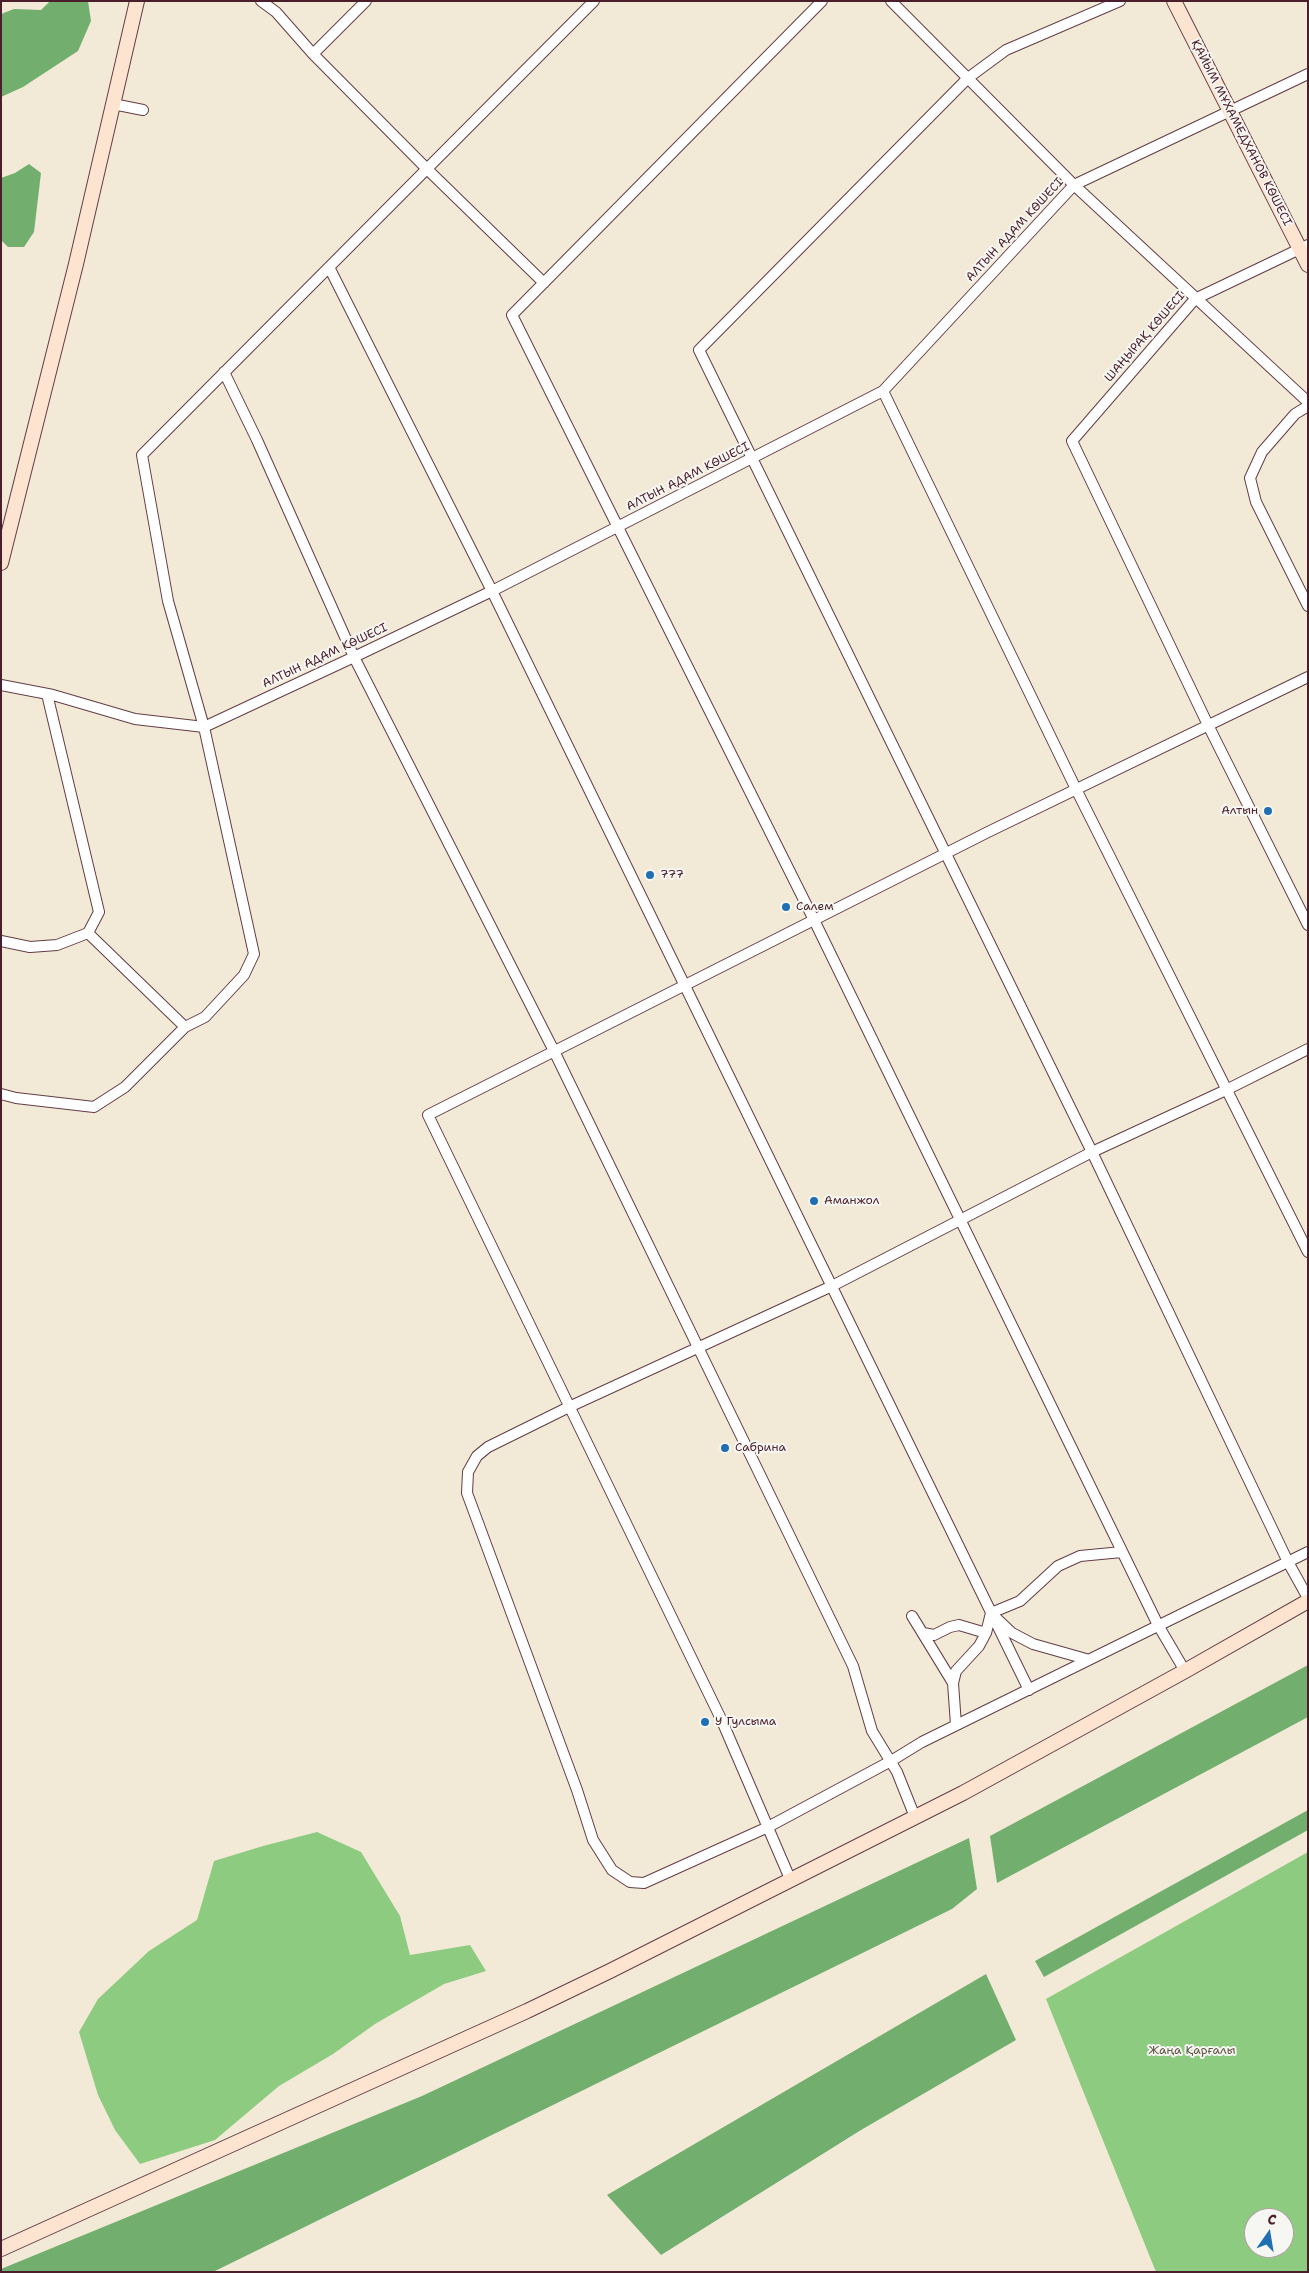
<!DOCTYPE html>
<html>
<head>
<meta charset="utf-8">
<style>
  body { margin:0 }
  #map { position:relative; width:1309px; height:2273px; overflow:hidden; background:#f2ead7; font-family:"Shantell Sans",sans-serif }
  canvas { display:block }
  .frame { position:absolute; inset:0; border:2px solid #4a1f2b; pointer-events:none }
  .north { position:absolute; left:1244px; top:2208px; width:50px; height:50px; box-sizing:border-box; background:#f6f6f2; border:1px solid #b1a0a2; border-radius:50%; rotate:13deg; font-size:14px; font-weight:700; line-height:20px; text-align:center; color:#4a1f2b }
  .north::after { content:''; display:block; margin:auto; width:18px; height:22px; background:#1f6fb2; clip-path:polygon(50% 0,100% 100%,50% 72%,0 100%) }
</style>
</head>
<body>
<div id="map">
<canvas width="1309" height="2273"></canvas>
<div class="frame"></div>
<div class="north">С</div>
</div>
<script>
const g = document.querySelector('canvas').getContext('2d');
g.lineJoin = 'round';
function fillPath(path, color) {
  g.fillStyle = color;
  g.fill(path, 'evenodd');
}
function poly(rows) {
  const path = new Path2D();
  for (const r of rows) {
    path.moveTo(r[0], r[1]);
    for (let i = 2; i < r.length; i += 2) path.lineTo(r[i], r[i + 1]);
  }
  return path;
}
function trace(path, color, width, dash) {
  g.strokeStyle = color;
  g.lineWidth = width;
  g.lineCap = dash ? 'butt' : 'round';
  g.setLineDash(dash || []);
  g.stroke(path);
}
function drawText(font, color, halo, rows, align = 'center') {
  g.font = font + ' "Shantell Sans",sans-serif';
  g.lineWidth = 4;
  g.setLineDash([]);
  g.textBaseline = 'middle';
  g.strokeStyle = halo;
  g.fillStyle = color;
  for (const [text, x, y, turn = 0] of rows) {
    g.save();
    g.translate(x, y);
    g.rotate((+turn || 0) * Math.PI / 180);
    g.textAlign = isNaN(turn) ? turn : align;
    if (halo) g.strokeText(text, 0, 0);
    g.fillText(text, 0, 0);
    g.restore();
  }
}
fillPath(poly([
  [317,1832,361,1852,400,1916,410,1955,470,1945,486,1971,444,1984,375,2024,333,2054,279,2086,215,2140,140,2164,115,2130,98,2095,79,2032,98,1999,149,1951,197,1920,214,1861,263,1846],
  [1308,1852,1308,2272,1156,2272,1046,1999],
  [1254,2218,1284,2218,1284,2248,1254,2248]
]), '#8dcb81');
fillPath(poly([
  [50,1,88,1,91,21,78,51,23,87,1,97,1,14,14,9,41,10],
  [29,164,41,173,34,232,24,247,8,247,1,240,1,178,15,173],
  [1308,1665,1308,1717,997,1883,990,1836],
  [1308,1810,1308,1830,1044,1977,1035,1961],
  [969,1838,977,1889,952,1909,213,2272,1,2272,1,2269,422,2096],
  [986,1974,1016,2040,861,2130,661,2255,607,2195]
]), '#72af6f');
const street = poly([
  [261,1,276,12,313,54,427,169,544,283],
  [822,1,512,315,814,920,1158,1625,1185,1671],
  [891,1,1074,185,1308,402],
  [1120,1,1006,50,968,78,699,350,1092,1152,1288,1562,1308,1598],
  [313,54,366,1],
  [113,104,143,110],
  [1308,245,1195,299,1072,441,1208,725,1308,925],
  [329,267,492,591,1029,1690],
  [224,372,257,440,354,657,554,1051,853,1666,872,1731,897,1772,915,1817],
  [883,391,1076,789,1308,1252],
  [1308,406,1295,414,1262,452,1250,478,1256,502,1308,606],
  [1,685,53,695,135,719,204,727,354,657,492,591,883,391,1074,185,1308,74],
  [88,933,185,1027,205,1017,244,975,254,954,204,727,168,601,142,455,594,1],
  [1,941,30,947,57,945,88,933,99,912,47,694],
  [1308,1049,1226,1090,1092,1152,832,1286,569,1407,488,1447,477,1456,468,1472,467,1493,577,1790,593,1840,612,1870,630,1882,644,1883,768,1827,891,1761,922,1742,1308,1552],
  [1,1094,16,1098,94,1107,125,1087,185,1027],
  [991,1613,1020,1601,1058,1566,1080,1556,1122,1552],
  [912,1616,953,1683],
  [923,1633,934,1635,950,1627,959,1625,986,1633],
  [956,1725,953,1683,956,1671,979,1646,986,1633,991,1613,1012,1633,1033,1644,1086,1659],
  [791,1881,722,1721,428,1115,988,832,1308,677]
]);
const secondary = poly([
  [1174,1,1308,265],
  [1,563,76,264,137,1],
  [1,2249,527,2011,610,1971,963,1793,1185,1671,1308,1601]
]);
trace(street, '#633d45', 12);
trace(secondary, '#633d45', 16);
trace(street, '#fff', 10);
trace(secondary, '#fde4d0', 14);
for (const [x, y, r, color] of [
  [1268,811,5,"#1f6fb2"],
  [650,875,5,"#1f6fb2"],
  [786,907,5,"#1f6fb2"],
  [814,1201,5,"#1f6fb2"],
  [725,1448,5,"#1f6fb2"],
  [705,1722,5,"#1f6fb2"]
]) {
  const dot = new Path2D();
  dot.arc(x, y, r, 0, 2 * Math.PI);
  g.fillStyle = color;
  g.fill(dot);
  trace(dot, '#f6f6f2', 2);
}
drawText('12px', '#4a1f2b', '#f6f6f2', [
  ["ҚАЙЫМ МҰХАМЕДХАНОВ КӨШЕСІ",1241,133,63],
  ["АЛТЫН АДАМ КӨШЕСІ",1015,230,-47],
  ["ШАҢЫРАҚ КӨШЕСІ",1145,337,-49],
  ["АЛТЫН АДАМ КӨШЕСІ",688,477,-27],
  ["АЛТЫН АДАМ КӨШЕСІ",325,656,-25]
]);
drawText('12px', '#4a1f2b', '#f6f6f2', [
  ["Алтын",1258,811,"right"],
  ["777",660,875],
  ["Салем",796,907],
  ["Аманжол",824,1201],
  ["Сабрина",735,1448],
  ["У Гулсыма",715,1722]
], 'left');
drawText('12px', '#5e5345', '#f6f6f2', [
  ["Жаңа Қарғалы",1192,2051]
]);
</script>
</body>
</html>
